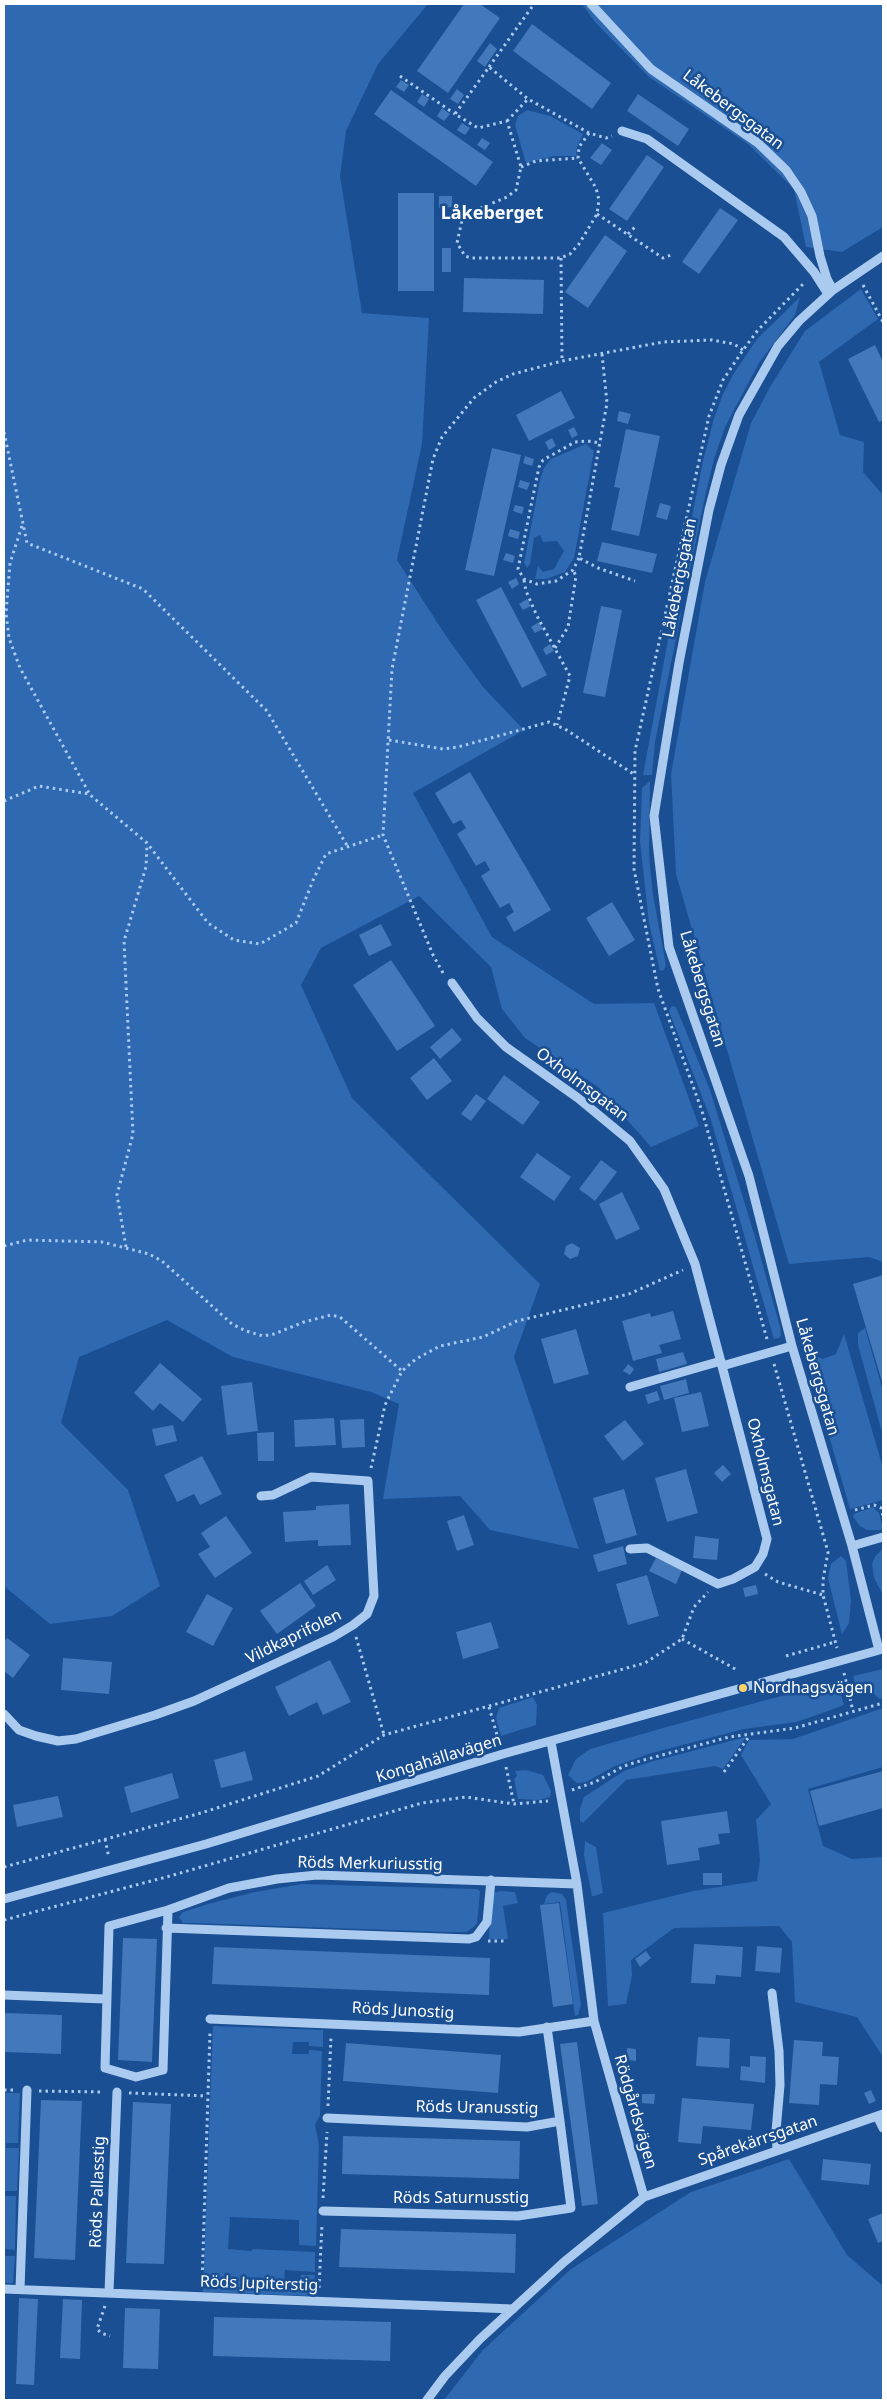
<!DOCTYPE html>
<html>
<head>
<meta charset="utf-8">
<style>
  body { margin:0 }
  #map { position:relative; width:887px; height:2404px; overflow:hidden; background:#1a4f93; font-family:"Noto Sans",sans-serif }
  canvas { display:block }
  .frame { position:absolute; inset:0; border:5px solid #fff; pointer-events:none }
</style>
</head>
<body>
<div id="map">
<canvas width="887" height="2404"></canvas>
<div class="frame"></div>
</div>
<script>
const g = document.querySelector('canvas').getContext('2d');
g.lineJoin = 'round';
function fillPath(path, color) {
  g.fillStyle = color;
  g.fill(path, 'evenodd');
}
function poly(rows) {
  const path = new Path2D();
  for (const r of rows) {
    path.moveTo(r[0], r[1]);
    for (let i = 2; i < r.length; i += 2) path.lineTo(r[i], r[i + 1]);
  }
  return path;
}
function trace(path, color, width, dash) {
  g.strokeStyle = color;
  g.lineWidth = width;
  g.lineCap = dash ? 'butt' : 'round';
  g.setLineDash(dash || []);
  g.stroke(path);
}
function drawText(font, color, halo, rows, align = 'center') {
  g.font = font + ' "Noto Sans",sans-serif';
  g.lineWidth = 5;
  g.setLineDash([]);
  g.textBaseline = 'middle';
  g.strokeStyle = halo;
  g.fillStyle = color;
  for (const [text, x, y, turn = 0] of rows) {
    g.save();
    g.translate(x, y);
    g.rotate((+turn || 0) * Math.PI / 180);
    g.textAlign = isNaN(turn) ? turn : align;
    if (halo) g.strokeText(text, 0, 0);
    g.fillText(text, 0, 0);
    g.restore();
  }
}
fillPath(poly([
  [4,4,428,4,378,64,346,131,340,176,362,313,429,318,422,444,397,560,446,636,483,687,524,730,413,793,492,937,594,1004,654,1003,699,1126,651,1147,598,1087,525,1038,502,1009,491,967,419,896,321,948,301,985,352,1098,540,1284,514,1357,579,1549,490,1530,460,1496,383,1499,399,1404,371,1392,233,1357,167,1320,79,1357,61,1423,128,1490,160,1586,112,1616,50,1624,4,1586],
  [582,4,883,4,883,227,842,252,806,247,794,189,748,144,649,77,595,22],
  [527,110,550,116,583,134,577,147,576,156,554,156,526,163,515,125,518,116],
  [861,289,878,319,819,362,840,435,864,442,863,472,883,495,883,1262,869,1257,789,1264,676,874,671,774,705,582,751,423,770,387,805,331],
  [800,297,795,315,759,363,725,427,714,459,706,492,690,570,687,575,680,577,703,461,714,418,723,394,734,373,757,339],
  [586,444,594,451,574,558,565,572,546,579,535,579,538,566,543,572,554,569,564,551,557,541,543,542,540,535,534,538,530,564,527,568,524,563,540,480,544,468,551,459],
  [674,607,680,611,681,614,655,742,652,775,643,775],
  [650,781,649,855,653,895,666,965,664,970,660,971,649,923,640,841,642,788],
  [672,1006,676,1007,710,1090,755,1237,780,1327,781,1335,779,1338,774,1339,711,1120,669,1011],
  [865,1328,883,1391,883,1436,858,1345,858,1333],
  [844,1334,883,1468,883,1500,850,1509,805,1352,823,1359,836,1354],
  [873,1507,879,1513,883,1529,880,1530,867,1530,860,1526,853,1517,854,1514],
  [883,1548,883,1595,874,1578,872,1564,875,1557],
  [841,1556,846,1561,851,1600,849,1623,842,1634,828,1578,831,1564],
  [883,1669,883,1698,880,1699,863,1686,857,1690,853,1676],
  [837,1681,844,1705,817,1715,796,1722,744,1729,648,1754,613,1767,586,1782,577,1783,568,1775,576,1759,590,1749,670,1726],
  [533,1697,537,1705,536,1725,501,1736,496,1718,499,1708],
  [883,1708,883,1767,808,1789,823,1846,852,1859,883,1857,883,2057,857,2017,795,2002,792,1942,779,1926,674,1928,631,1960,632,1975,626,2004,608,2006,603,1913,693,1891,757,1881,760,1860,756,1820,771,1804,741,1755,749,1740,793,1739],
  [746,1737,723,1769,715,1766,626,1780,583,1823,580,1821,580,1809,584,1797,624,1771,650,1762],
  [526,1770,543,1775,551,1791,550,1797,539,1800,518,1799,514,1779,517,1776,515,1771],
  [585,1841,596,1847,603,1893,594,1896,592,1896,588,1876,584,1855],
  [302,1884,477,1889,480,1891,477,1924,467,1932,447,1932,192,1923,183,1923,179,1917,183,1912,208,1904,255,1892],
  [501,1891,515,1892,518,1903,503,1906,508,1939,489,1939,490,1899,495,1892],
  [552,1892,562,1894,566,1900,581,2005,578,2015,575,2016,560,1902,544,1904,547,1895],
  [213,2026,323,2030,323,2047,309,2046,309,2042,293,2042,292,2054,309,2054,309,2050,322,2051,320,2115,315,2125,319,2144,316,2246,299,2245,299,2220,230,2217,228,2249,252,2251,252,2249,315,2252,315,2272,285,2270,284,2282,300,2284,301,2275,315,2275,313,2296,203,2292],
  [4,2093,20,2093,18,2143,6,2143,6,2148,19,2148,17,2191,4,2191,4,2196,16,2196,15,2250,4,2249],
  [789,2159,847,2255,883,2286,883,2400,444,2400,482,2351,571,2269,691,2192],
  [4,2256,15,2256,13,2283,4,2283]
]), '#2e69b1');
fillPath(poly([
  [464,4,480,4,500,18,448,93,417,71],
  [532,24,611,83,592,109,513,51],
  [490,43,497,49,485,67,477,61],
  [401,80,409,85,404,92,396,87],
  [457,89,464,95,458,104,450,99],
  [391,90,493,162,476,186,374,114],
  [422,94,429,99,424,107,417,102],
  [638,94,689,129,678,146,627,111],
  [442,108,450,114,444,121,437,116],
  [462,123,470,128,465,135,457,130],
  [482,138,490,143,485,150,477,145],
  [602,143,612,150,601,165,590,158],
  [647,155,664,167,627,221,609,209],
  [398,193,434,193,434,291,398,291],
  [439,196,452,196,452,207,439,208],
  [720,208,738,220,699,274,682,262],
  [605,235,627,251,588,308,565,292],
  [442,248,451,248,451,272,442,272],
  [464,278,544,280,543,314,463,312],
  [875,345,883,362,883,420,879,422,848,359],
  [561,391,575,418,529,441,516,415],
  [619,411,631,414,628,424,617,421],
  [574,427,578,435,572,438,568,430],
  [626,429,660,436,639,536,611,530,620,488,614,487],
  [552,438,556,446,549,450,545,442],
  [492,448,521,455,494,576,465,570],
  [525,456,534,459,532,466,523,463],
  [520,480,530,483,527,490,518,487],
  [660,503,671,506,667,520,656,517],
  [515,505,524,507,522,514,513,511],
  [510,529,520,532,518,539,508,536],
  [602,542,657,554,652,573,597,561],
  [506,553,515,556,513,563,503,560],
  [516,578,519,584,512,589,508,582],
  [501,587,547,675,522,688,476,600],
  [527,599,531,606,523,610,519,604],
  [601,606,622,610,605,697,583,693],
  [539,622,543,629,535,633,531,627],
  [550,644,554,651,546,655,543,649],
  [470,772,551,910,514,932,506,917,514,912,509,903,500,908,481,876,490,870,485,861,476,866,457,834,466,828,461,820,453,824,435,793],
  [612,902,635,940,609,956,586,918],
  [381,924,392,945,369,956,359,935],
  [391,960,435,1026,397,1051,353,985],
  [452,1028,462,1040,440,1059,430,1047],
  [434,1058,452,1081,427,1100,410,1078],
  [504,1075,540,1102,523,1125,487,1099],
  [476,1094,486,1101,471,1121,461,1114],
  [537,1153,571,1177,554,1201,520,1177],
  [601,1160,617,1172,595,1201,579,1189],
  [622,1192,640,1229,616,1240,599,1204],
  [572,1243,580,1248,578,1256,570,1259,564,1254,566,1246],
  [883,1275,883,1385,853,1284],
  [673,1311,681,1339,659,1345,662,1353,633,1361,622,1321,650,1313,651,1317],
  [576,1329,589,1374,554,1384,541,1339],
  [683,1352,687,1364,659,1372,656,1359],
  [160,1363,202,1399,183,1422,160,1403,153,1411,134,1393],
  [628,1364,634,1369,630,1375,623,1371],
  [686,1379,689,1393,664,1400,660,1386],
  [252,1382,258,1431,227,1435,221,1386],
  [657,1391,660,1400,648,1404,645,1395],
  [701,1392,709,1426,682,1432,674,1398],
  [334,1418,336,1445,295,1447,294,1420],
  [364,1419,365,1447,342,1448,340,1420],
  [625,1420,644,1444,623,1461,604,1436],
  [173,1425,177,1441,156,1446,152,1429],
  [274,1432,274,1461,258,1461,257,1433],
  [202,1456,222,1494,200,1505,194,1494,177,1502,164,1475],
  [723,1465,731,1474,722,1482,714,1473],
  [686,1469,698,1513,667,1522,655,1478],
  [624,1489,637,1535,606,1544,593,1498],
  [349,1504,351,1545,318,1546,318,1540,285,1542,283,1512,316,1510,316,1506],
  [464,1515,474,1545,457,1551,447,1521],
  [226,1516,252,1553,215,1578,198,1554,210,1547,201,1533],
  [695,1536,719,1539,717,1560,693,1558],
  [623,1546,627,1564,598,1572,593,1555],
  [656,1558,682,1570,676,1584,649,1571],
  [327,1565,336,1580,313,1595,304,1581],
  [647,1575,659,1616,628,1625,616,1584],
  [300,1583,316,1606,277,1634,260,1611],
  [756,1585,758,1594,745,1597,743,1588],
  [207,1594,233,1608,213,1646,186,1632],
  [491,1622,499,1648,463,1659,456,1632],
  [7,1638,30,1655,13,1678,4,1671,4,1642],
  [63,1658,112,1662,109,1694,61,1690],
  [330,1660,351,1702,323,1715,317,1702,289,1716,275,1687],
  [245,1751,253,1780,221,1788,214,1760],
  [883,1771,883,1808,819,1826,810,1791],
  [172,1773,179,1798,131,1813,124,1787],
  [58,1796,63,1817,17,1827,13,1805],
  [727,1811,730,1833,718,1834,720,1844,698,1848,700,1860,667,1865,661,1821],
  [703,1873,722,1873,722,1885,703,1885],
  [559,1903,573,2004,553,2007,540,1905],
  [123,1938,157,1939,152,2062,118,2060],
  [694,1944,743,1947,741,1977,716,1975,715,1984,691,1983],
  [757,1946,782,1948,780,1973,755,1971],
  [214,1947,490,1958,489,1995,212,1984],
  [646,1951,651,1958,640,1967,635,1959],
  [4,2013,62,2015,61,2054,4,2052],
  [698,2037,730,2039,729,2068,696,2066],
  [794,2040,823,2042,822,2056,839,2057,837,2085,820,2084,819,2105,789,2103],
  [577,2042,598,2204,582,2206,560,2044],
  [346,2043,501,2055,498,2093,343,2081],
  [627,2048,636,2049,636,2061,627,2060],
  [750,2056,766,2057,765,2083,740,2080,741,2066,750,2067],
  [871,2090,876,2101,869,2104,864,2093],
  [642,2094,655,2094,654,2104,642,2103],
  [682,2098,754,2104,751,2130,703,2126,701,2144,678,2142],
  [41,2100,82,2101,75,2260,34,2258],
  [133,2102,171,2104,164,2264,126,2263],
  [343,2136,520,2141,519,2179,342,2174],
  [823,2159,871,2164,869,2185,821,2180],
  [883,2213,883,2241,878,2243,868,2219],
  [341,2229,516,2234,515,2273,339,2267],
  [19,2298,38,2299,34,2385,16,2384],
  [63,2299,82,2300,80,2359,60,2358],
  [125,2308,160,2309,158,2369,123,2368],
  [214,2317,391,2322,390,2361,213,2356]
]), '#4378ba');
trace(poly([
  [489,67,534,4],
  [400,76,455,114],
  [507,121,528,99],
  [589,133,579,147,578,158,596,188,599,200,597,214,579,244,570,254,561,258,471,258,465,256,457,243,462,220,469,213,507,197,516,190,521,167,507,121,478,128,455,114,489,67,528,99,589,133,606,138,612,136],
  [521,167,536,161,578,158],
  [597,214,663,258,671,255],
  [628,234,635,227],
  [561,258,562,361],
  [863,285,883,322],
  [602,354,607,403,579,558,598,568,635,581],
  [4,432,27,543,143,589,267,711,348,847],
  [22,526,10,563,6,613,9,638,20,668,89,793],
  [579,558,573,570,556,581,537,584,524,579,518,569,539,467,543,460,575,442,588,441,600,443],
  [524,580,526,591,537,616,570,676,557,725],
  [555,648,568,627,576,576,573,570],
  [389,740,443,749,458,747,549,722,565,729,635,775],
  [4,801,39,786,89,794,147,843,208,923,234,940,260,944,296,923,314,878,326,854,383,835],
  [443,973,433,955,383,835,392,669,433,459,442,437,474,398,496,382,513,374,562,361,663,342,712,340,734,344,743,350],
  [4,1246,27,1240,102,1242,149,1254,162,1261,232,1324,246,1331,263,1336,274,1334,304,1322,331,1315,340,1317,402,1371],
  [126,1247,117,1195,133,1134,124,941,146,867,147,844],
  [767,1339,702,1111,658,989,634,869,635,751,709,416,723,380,743,350,758,330,805,282],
  [774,1364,828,1552,823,1580,823,1595,837,1648],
  [371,1468,385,1405,402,1371,416,1359,440,1346,483,1337,517,1321,629,1294,683,1270],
  [855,1510,874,1505,881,1508,883,1516],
  [765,1574,778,1582,823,1595],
  [356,1637,384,1735],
  [682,1639,737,1670],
  [786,1656,835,1642],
  [844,1673,853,1711],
  [489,1707,499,1742],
  [506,1767,514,1804],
  [724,1772,750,1735],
  [572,1790,595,1782,624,1766,640,1761,729,1737,795,1728,883,1703],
  [105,1839,109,1858],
  [4,1867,201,1813,318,1776,384,1735,645,1663,682,1639,694,1607,708,1592],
  [4,1920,170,1876,422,1803,466,1797,514,1804,548,1801],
  [488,1941,506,1941],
  [4,2090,13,2090],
  [39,2091,103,2092],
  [129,2093,207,2096],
  [328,2106,331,2037],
  [323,2198,327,2132],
  [202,2283,210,2032],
  [319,2288,322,2224],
  [105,2306,97,2329,101,2333,110,2336]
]), '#abcaef', 3, [2.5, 4]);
trace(poly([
  [591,4,651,69,758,143,786,170,801,192,812,216,820,256,827,279,833,290],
  [622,131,647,139,784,237,814,272,828,294],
  [452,983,477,1018,506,1047,578,1098,630,1141,664,1189,695,1264,722,1366,792,1346],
  [630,1387,721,1361],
  [852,1546,883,1537],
  [630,1549,647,1548,718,1584,733,1579,755,1567,763,1554,767,1539,722,1366],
  [879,1650,852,1546,792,1346,749,1176,669,947,654,816,679,663,709,510,721,465,739,415,778,346,799,321,833,290,883,256],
  [4,1714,19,1730,36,1736,58,1741,76,1739,155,1715,194,1701,333,1637,353,1625,367,1614,374,1596,368,1481,311,1477,273,1495,261,1496],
  [4,1899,206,1844,503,1754,883,1649],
  [168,1910,163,2070,136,2077,105,2068,109,1926,168,1910,229,1888,277,1879,317,1875,577,1884],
  [166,1928,469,1939,476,1937,487,1922,491,1880],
  [772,1993,779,2051,780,2085,776,2131,777,2150],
  [4,1995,105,1999],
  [210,2019,519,2032,594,2021],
  [877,2116,883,2128],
  [327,2118,527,2127,560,2121,547,2027],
  [644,2197,883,2114],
  [323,2211,518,2216,571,2208,560,2121],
  [4,2289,513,2309],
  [20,2289,27,2090],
  [109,2292,117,2092],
  [427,2400,445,2376,480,2339,564,2262,644,2197,594,2021,577,1884,551,1742]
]), '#abcaef', 9);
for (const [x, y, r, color] of [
  [743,1688,5,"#ffd369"]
]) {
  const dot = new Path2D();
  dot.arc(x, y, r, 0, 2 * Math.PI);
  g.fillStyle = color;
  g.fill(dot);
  trace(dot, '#1a4f93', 2);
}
drawText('16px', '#fff', '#1a4f93', [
  ["Låkebergsgatan",733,110,37],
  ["Låkebergsgatan",680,578,-79],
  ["Låkebergsgatan",702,989,73],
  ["Oxholmsgatan",582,1085,37],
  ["Låkebergsgatan",817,1377,74],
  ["Oxholmsgatan",765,1472,76],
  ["Vildkaprifolen",294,1637,-26],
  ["Kongahällavägen",439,1759,-17],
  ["Röds Merkuriusstig",370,1864,1],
  ["Röds Junostig",403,2011,3],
  ["Röds Uranusstig",477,2108,1],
  ["Rödgårdsvägen",635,2112,74],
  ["Spårekärrsgatan",758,2141,-19],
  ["Röds Pallasstig",98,2192,-88],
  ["Röds Saturnusstig",461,2198],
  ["Röds Jupiterstig",259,2284,2]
]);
drawText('16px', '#fff', '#1a4f93', [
  ["Nordhagsvägen",753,1688]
], 'left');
drawText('bold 18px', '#fff', '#1a4f93', [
  ["Låkeberget",492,214]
]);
</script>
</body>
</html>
